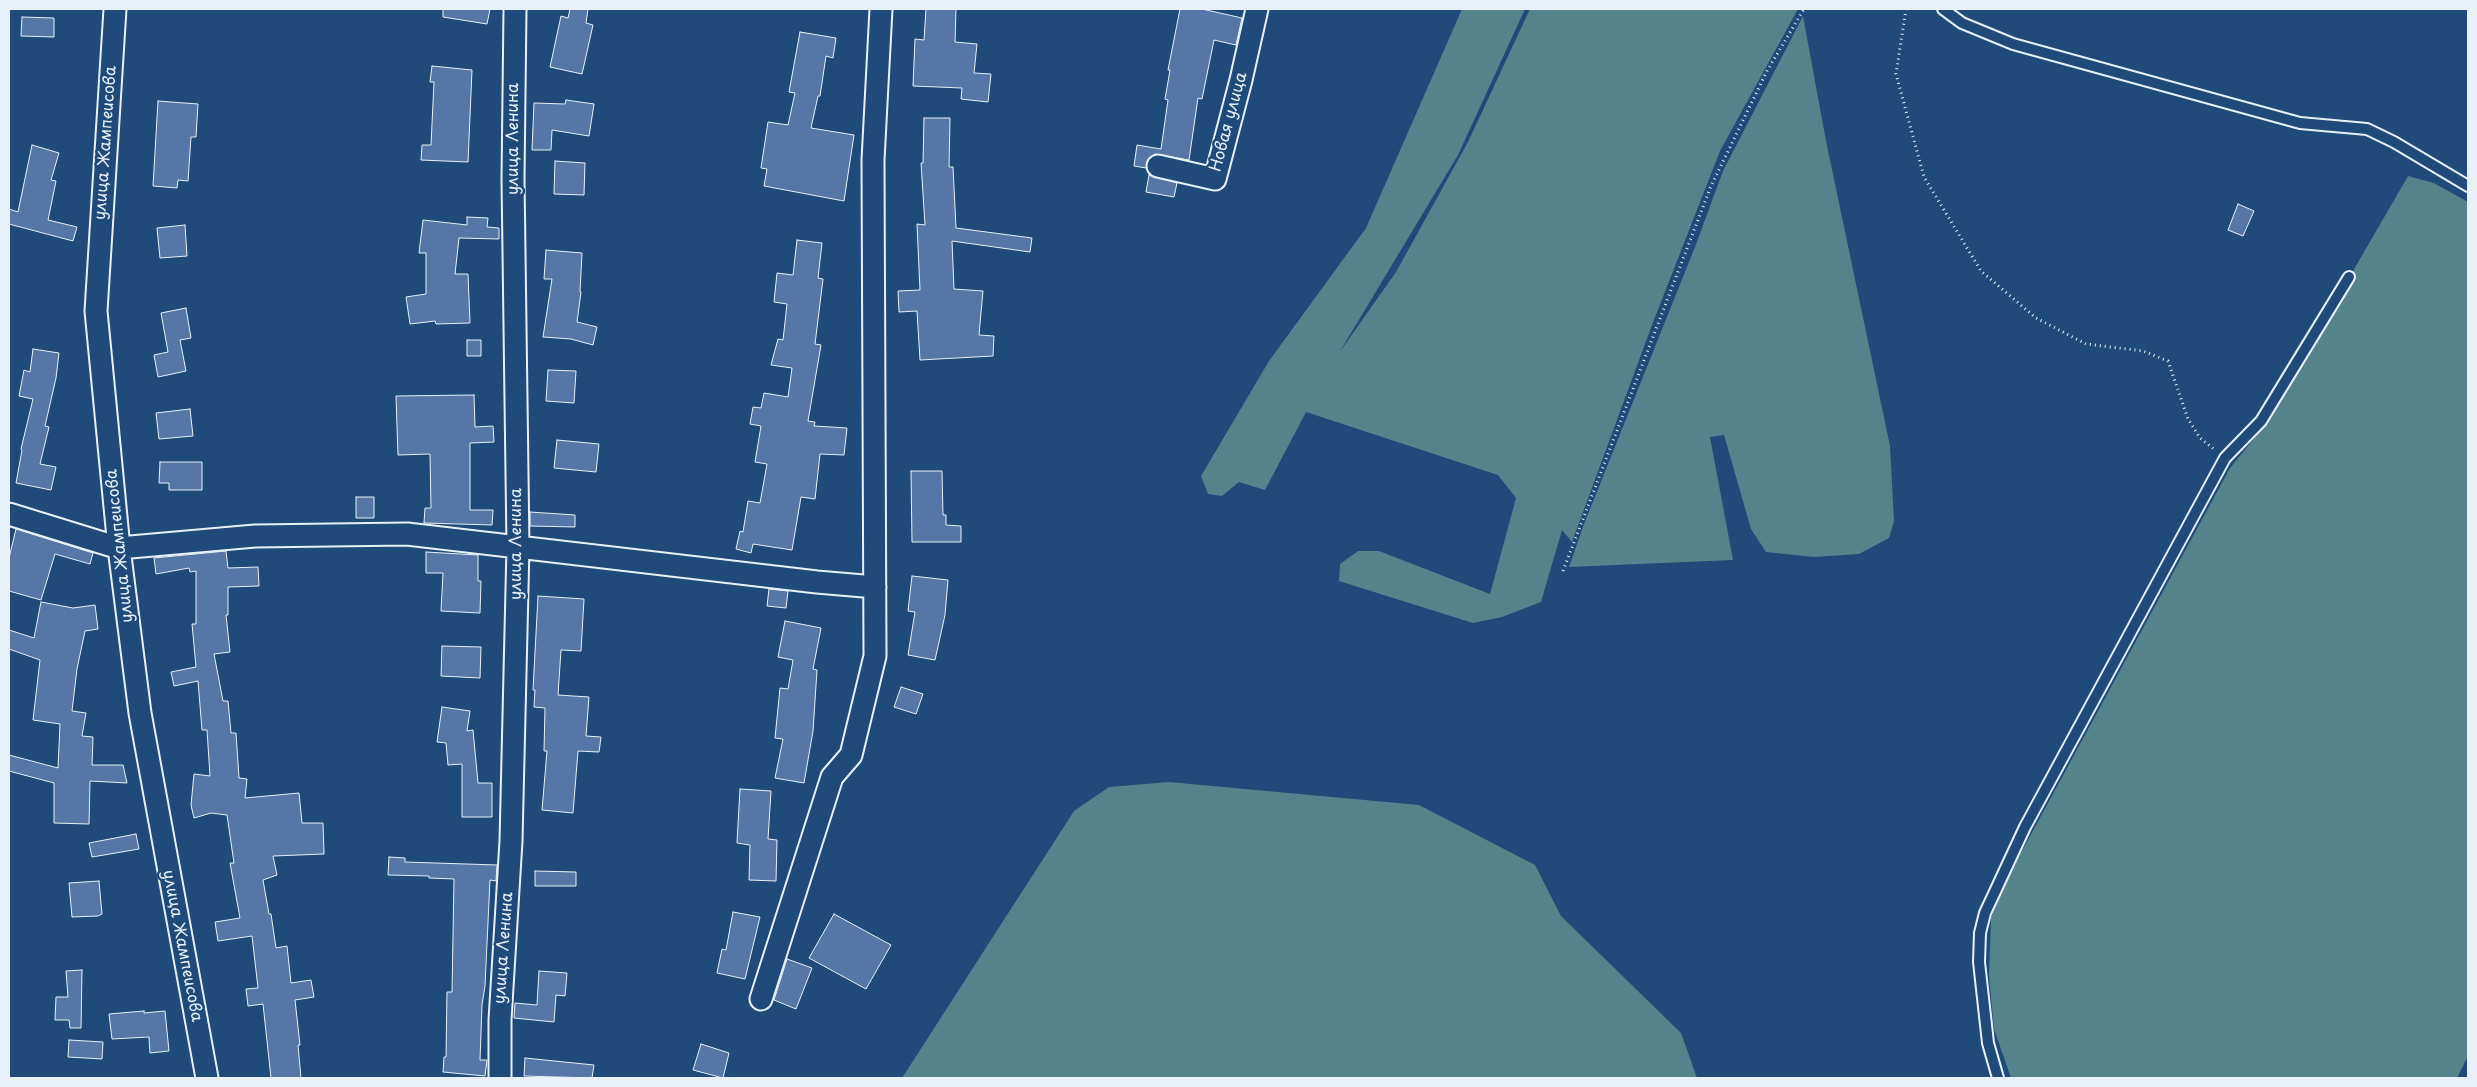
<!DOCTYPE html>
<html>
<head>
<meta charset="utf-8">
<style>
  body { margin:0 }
  #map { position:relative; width:2477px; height:1087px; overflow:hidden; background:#1f4a7a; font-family:"Playpen Sans",sans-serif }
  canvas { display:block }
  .frame { position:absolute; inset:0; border:10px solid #e8f1f8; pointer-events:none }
</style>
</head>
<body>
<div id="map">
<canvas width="2477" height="1087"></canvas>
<div class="frame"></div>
</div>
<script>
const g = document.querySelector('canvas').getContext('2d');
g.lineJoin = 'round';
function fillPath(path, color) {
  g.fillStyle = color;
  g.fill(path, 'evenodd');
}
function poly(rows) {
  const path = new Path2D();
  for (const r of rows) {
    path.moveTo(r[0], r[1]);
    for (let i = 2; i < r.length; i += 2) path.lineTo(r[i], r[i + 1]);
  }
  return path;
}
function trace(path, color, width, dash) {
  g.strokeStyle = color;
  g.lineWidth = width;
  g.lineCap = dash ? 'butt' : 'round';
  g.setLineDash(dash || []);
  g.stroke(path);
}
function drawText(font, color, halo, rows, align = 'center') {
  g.font = font + ' "Playpen Sans",sans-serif';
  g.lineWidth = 5;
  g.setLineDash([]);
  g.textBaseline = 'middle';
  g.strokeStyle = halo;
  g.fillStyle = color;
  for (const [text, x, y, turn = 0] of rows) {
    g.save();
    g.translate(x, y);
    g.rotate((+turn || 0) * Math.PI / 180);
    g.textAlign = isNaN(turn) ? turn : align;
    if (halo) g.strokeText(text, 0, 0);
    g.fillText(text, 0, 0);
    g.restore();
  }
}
fillPath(poly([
  [1462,9,1525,9,1458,155,1339,353,1396,272,1468,142,1530,9,1798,9,1720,151,1652,325,1572,542,1562,530,1541,602,1502,617,1473,623,1339,581,1340,564,1358,551,1379,551,1490,594,1516,498,1498,475,1306,412,1265,490,1239,482,1222,496,1208,494,1201,476,1269,361,1366,228],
  [1803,16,1826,141,1890,446,1894,521,1889,538,1859,554,1814,557,1766,552,1751,529,1724,435,1710,437,1733,560,1569,567,1584,524,1695,247,1723,171],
  [2408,176,2434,183,2468,202,2468,1056,2457,1078,2011,1078,1994,1029,1989,976,1991,918,2004,884,2230,468,2261,430],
  [1169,782,1419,805,1535,865,1561,916,1681,1033,1697,1078,902,1078,1074,811,1109,787]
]), '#54838c');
const building = poly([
  [443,9,490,9,487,24,443,17,443,9],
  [570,9,588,9,586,23,593,25,582,74,550,67,561,16,568,18,570,9],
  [926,9,956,9,955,42,977,44,974,73,991,74,988,102,961,99,962,88,913,86,915,39,924,40,926,9],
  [1180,9,1202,9,1242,18,1236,45,1214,40,1202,99,1198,98,1189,160,1155,154,1149,158,1146,168,1134,166,1137,145,1161,149,1168,100,1165,99,1170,70,1168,70,1180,9],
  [22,17,54,18,54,37,21,36,22,17],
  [800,32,836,38,833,58,826,56,820,96,818,96,811,128,854,135,844,201,764,186,767,169,761,168,768,122,788,125,795,93,789,92,800,32],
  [432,66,472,70,468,162,421,160,422,145,431,145,434,82,430,82,432,66],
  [566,100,594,104,589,136,552,130,551,150,532,150,534,103,565,104,566,100],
  [158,101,198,104,196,137,191,137,188,181,178,180,177,188,153,186,158,101],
  [924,118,950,118,949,167,953,167,956,228,1032,238,1030,252,952,241,954,289,983,291,979,335,994,336,993,356,920,360,917,311,899,312,898,291,920,290,917,224,925,225,921,163,923,163,924,118],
  [32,145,59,153,51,180,56,181,48,220,77,227,73,241,9,224,9,209,18,212,32,145],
  [555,161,585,163,584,195,554,194,555,161],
  [1149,175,1177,183,1174,197,1146,192,1149,175],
  [2238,204,2254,211,2243,236,2228,230,2238,204],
  [467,217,488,218,487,227,499,228,499,239,459,238,455,274,468,274,470,323,436,324,435,321,410,324,406,297,426,294,426,253,419,253,423,220,467,225,467,217],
  [185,225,187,256,160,258,157,228,185,225],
  [797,240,822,243,818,278,823,279,815,344,821,345,808,421,815,422,814,426,847,428,844,455,820,454,815,499,801,497,792,550,753,544,751,553,736,549,740,531,743,532,748,501,760,503,767,464,755,462,761,426,750,424,753,407,761,408,764,393,788,397,792,368,771,365,778,339,783,340,787,304,774,302,777,273,793,275,797,240],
  [546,250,582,253,580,292,581,292,577,322,597,327,593,345,571,339,543,337,552,279,544,279,546,250],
  [186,308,191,338,180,340,186,371,158,377,154,355,168,352,161,313,186,308],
  [467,340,481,340,481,356,467,356,467,340],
  [33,349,59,353,56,378,45,426,49,427,40,464,56,467,51,490,16,483,22,450,21,449,33,399,19,396,24,370,30,372,33,349],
  [548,370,576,371,574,403,546,401,548,370],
  [474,395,475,427,493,426,494,442,470,443,470,510,493,510,492,525,424,523,425,508,431,508,430,454,398,455,396,396,474,395],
  [190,409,193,436,159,439,156,413,190,409],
  [557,440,599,444,596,472,554,468,557,440],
  [160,462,202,462,202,490,169,490,169,483,159,483,160,462],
  [911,471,942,471,943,515,946,515,946,525,961,526,961,542,912,542,911,471],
  [356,497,374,497,374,518,356,518,356,497],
  [530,512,575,515,575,527,530,526,530,512],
  [16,529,93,553,90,564,55,554,41,600,9,591,9,558,16,529],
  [226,551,228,568,258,567,259,586,228,587,228,615,226,615,230,652,214,654,223,701,228,701,231,733,236,733,239,778,247,779,245,798,299,793,302,823,323,823,324,854,273,856,277,875,263,880,269,914,271,914,276,948,287,946,291,983,311,980,314,997,295,1000,300,1045,298,1045,301,1078,271,1078,263,1004,248,1006,246,989,258,988,252,936,218,941,215,922,240,918,230,863,234,863,227,815,211,813,194,818,191,805,194,774,210,776,207,730,202,730,198,681,174,686,171,672,196,667,192,624,196,624,196,571,190,572,189,568,156,574,154,558,226,551],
  [426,552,478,555,478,581,481,581,480,613,441,611,443,573,426,573,426,552],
  [912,576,948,580,945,615,935,660,908,655,915,612,908,611,912,576],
  [769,589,788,591,786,608,767,606,769,589],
  [538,596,584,599,581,651,561,650,558,695,589,697,586,736,601,737,599,752,578,751,573,813,542,810,547,751,544,751,545,708,534,707,535,690,533,690,538,596],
  [41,602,73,608,95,605,98,629,85,631,77,669,72,711,86,713,82,736,93,737,92,765,123,765,127,783,90,781,89,824,54,823,54,783,9,771,9,755,58,768,60,724,33,720,40,660,9,649,9,630,34,638,41,602],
  [785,621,821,628,813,669,817,670,813,731,804,783,775,778,783,739,775,738,780,688,788,689,793,660,778,657,785,621],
  [442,646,481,647,480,678,441,676,442,646],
  [901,687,923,694,916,714,894,707,901,687],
  [442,707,470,711,467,731,473,730,478,783,492,783,492,817,462,817,462,764,448,765,446,743,437,742,442,707],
  [740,789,771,791,768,839,777,840,776,881,749,880,750,845,737,843,740,789],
  [136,834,139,849,92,857,89,843,136,834],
  [389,857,405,858,405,862,497,865,496,881,490,880,485,986,482,1005,480,1060,487,1060,485,1076,443,1072,444,1057,446,1057,447,992,452,992,454,879,429,878,429,876,388,875,389,857],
  [535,871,576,872,576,886,535,886,535,871],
  [99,881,102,914,98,916,72,917,69,883,99,881],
  [733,912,760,917,745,979,717,973,722,949,726,950,733,912],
  [834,914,891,945,866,989,809,958,834,914],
  [787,959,812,968,796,1009,774,1000,787,959],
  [82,970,81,1028,70,1028,69,1020,55,1020,56,997,68,997,66,971,82,970],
  [539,971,567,973,565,996,556,995,554,1022,514,1018,515,1003,537,1005,539,971],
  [144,1011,144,1013,165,1011,169,1051,150,1053,149,1037,112,1039,109,1014,144,1011],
  [69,1040,103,1042,102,1059,68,1057,69,1040],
  [701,1044,729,1053,723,1078,693,1070,701,1044],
  [525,1058,594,1065,592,1078,524,1076,525,1058]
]);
fillPath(building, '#5576a6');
trace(building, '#e8f1f8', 1);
const lane = poly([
  [1943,9,1962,23,2013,44,2300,123,2367,129,2394,142,2468,186],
  [1998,1078,1988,1043,1979,962,1980,933,1985,913,2025,827,2225,458,2261,421,2349,277]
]);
const street = poly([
  [115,9,96,311,119,548,140,713,207,1078],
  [1158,166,1215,179,1241,80,1257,9],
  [9,514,119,548,255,536,407,534,817,582,875,587],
  [761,999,832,777,851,755,875,656,873,160,881,9],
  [500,1078,500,1020,511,841,518,547,513,179,515,9]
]);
trace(lane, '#e8f1f8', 14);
trace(street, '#e8f1f8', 25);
trace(poly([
  [1906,9,1896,74,1924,177,1981,271,2036,318,2086,344,2143,351,2168,361,2188,419,2200,438,2215,450],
  [1563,571,1711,186,1767,71,1804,9]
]), '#e8f1f8', 3, [1, 4]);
trace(lane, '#1f4a7a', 10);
trace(street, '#1f4a7a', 21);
drawText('16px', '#e8f1f8', '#1f4a7a', [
  ["Новая улица",1229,122,-75],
  ["улица Ленина",514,139,-90],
  ["улица Жампеисова",106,143,-86],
  ["улица Ленина",517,544,-90],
  ["улица Жампеисова",120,546,-96],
  ["улица Жампеисова",182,946,79],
  ["улица Ленина",504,948,-86]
]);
</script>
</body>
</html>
